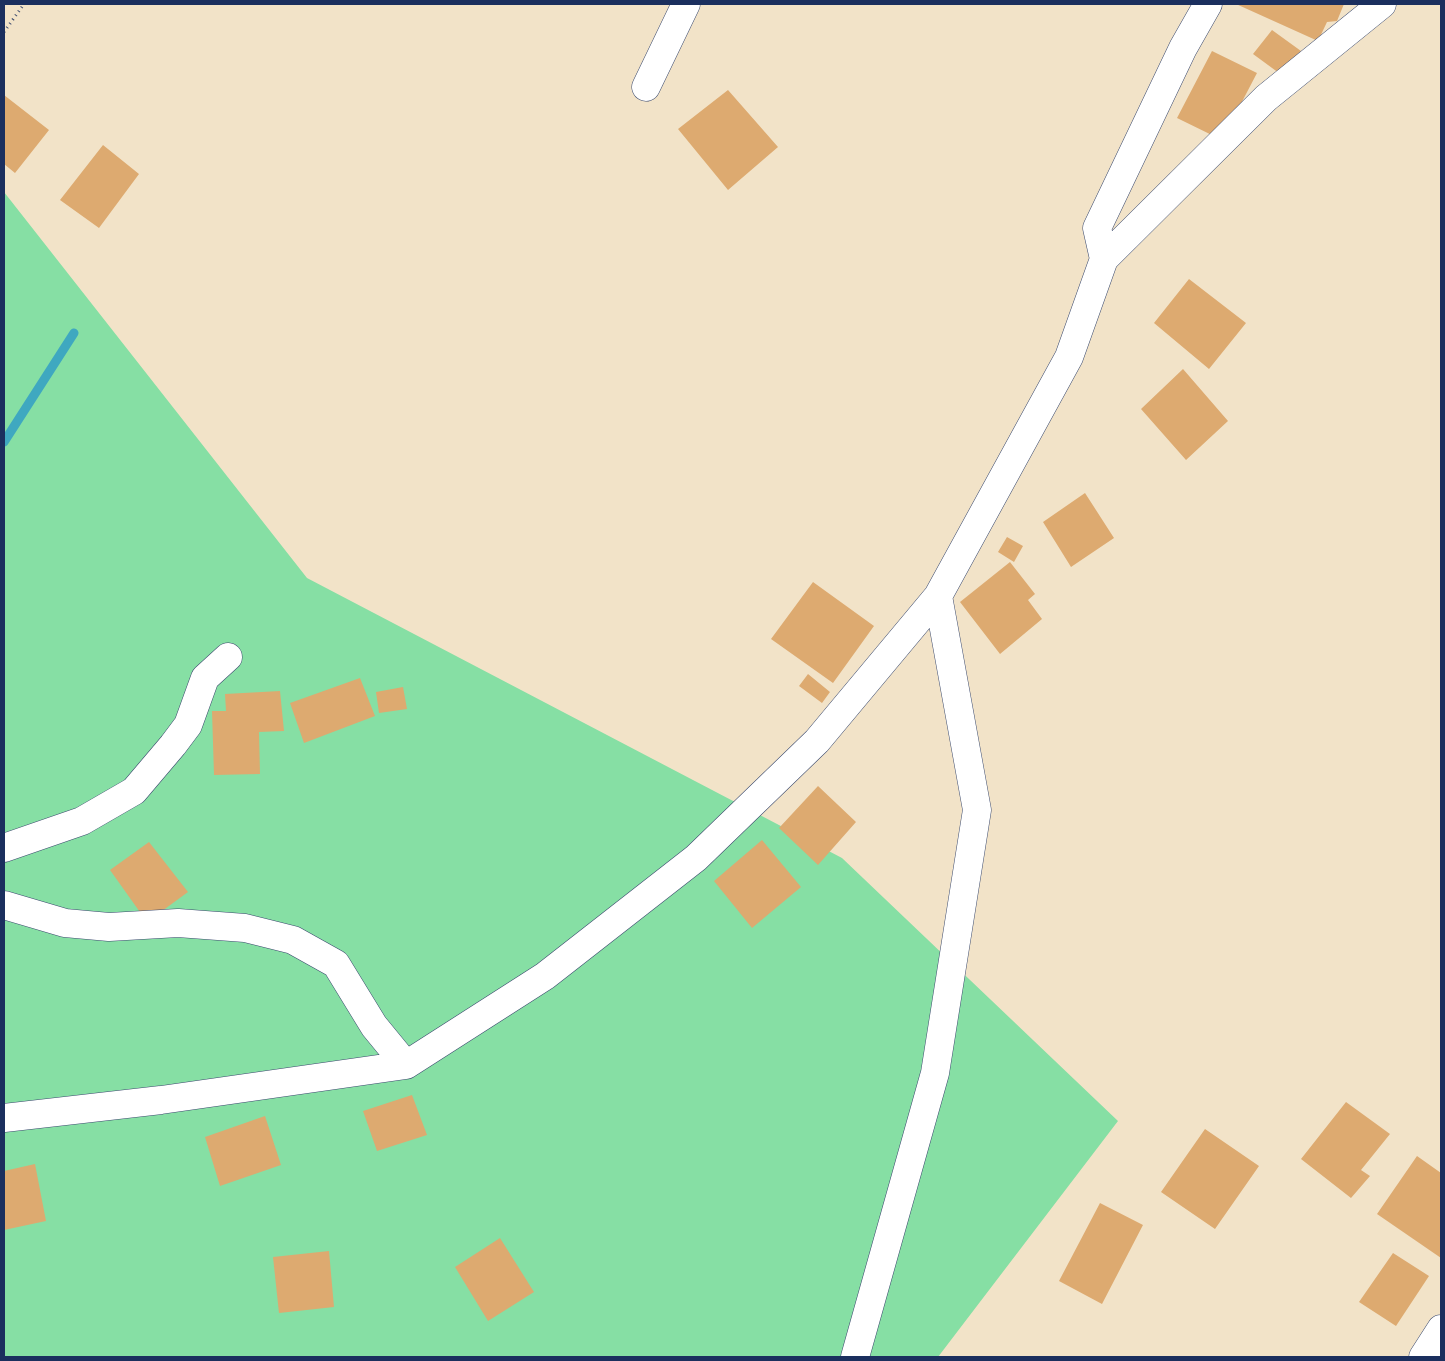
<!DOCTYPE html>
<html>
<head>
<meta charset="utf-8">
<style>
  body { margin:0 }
  #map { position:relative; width:1445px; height:1361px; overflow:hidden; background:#f2e3c8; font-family:"Comic Neue",sans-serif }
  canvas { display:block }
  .frame { position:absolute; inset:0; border:5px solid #1b2f5e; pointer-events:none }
</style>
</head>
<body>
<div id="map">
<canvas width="1445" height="1361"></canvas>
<div class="frame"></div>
</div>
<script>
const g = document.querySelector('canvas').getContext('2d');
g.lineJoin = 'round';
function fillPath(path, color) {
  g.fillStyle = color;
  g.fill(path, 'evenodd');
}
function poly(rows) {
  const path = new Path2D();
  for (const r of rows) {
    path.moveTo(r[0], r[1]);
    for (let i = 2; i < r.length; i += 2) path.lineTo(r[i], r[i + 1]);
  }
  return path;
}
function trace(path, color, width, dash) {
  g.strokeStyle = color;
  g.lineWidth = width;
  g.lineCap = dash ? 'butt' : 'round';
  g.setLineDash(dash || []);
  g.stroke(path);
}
fillPath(poly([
  [4,192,307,578,842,858,1118,1121,938,1357,4,1357]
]), '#86dfa4');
trace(poly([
  [4,442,74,333]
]), '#3fa8c0', 9);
fillPath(poly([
  [1236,4,1344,4,1337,21,1327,22,1318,41],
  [1272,30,1301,51,1283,76,1253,54],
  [1212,51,1257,73,1222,140,1177,118],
  [728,90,778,147,728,190,678,129],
  [4,95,49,130,15,173,4,164],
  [103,145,139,174,99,228,60,200],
  [1189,279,1246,323,1209,369,1154,323],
  [1183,369,1228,421,1186,460,1141,409],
  [1085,493,1114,538,1071,567,1043,522],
  [1007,537,1023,546,1014,562,998,552],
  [1010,562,1035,594,1028,600,1042,619,1000,654,960,602],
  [813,582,874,626,833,683,771,639],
  [808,674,830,692,822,703,799,686],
  [360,678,375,716,304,743,290,703],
  [403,687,407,709,379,713,376,692],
  [280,691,284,731,259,732,260,774,214,775,212,711,226,711,225,694],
  [818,786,856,822,818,865,779,828],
  [762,840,801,887,752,928,714,881],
  [149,842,188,892,147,922,110,870],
  [412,1095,427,1135,377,1151,363,1111],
  [1346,1102,1390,1134,1361,1170,1370,1176,1351,1198,1301,1159],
  [265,1116,281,1165,220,1186,205,1137],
  [1205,1129,1259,1166,1215,1229,1161,1192],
  [1417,1156,1441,1173,1441,1258,1377,1214],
  [35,1164,46,1221,4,1230,4,1171],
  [1100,1203,1143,1225,1102,1304,1059,1281],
  [500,1238,534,1292,488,1321,455,1267],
  [329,1251,334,1307,279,1313,273,1257],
  [1393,1253,1429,1276,1396,1326,1359,1302]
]), '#ddaa70');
const minor = poly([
  [646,87,686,4],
  [1104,259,1266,98,1382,4],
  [4,848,82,821,134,791,173,745,188,725,205,678,228,657],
  [4,905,65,923,109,927,178,923,245,928,293,940,336,964,374,1026,406,1065],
  [4,1118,161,1100,406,1065,545,976,696,858,817,741,938,596],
  [855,1357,935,1073,977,810,938,596,1069,357,1104,259,1097,228,1183,48,1208,4],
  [1423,1357,1441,1329]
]);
trace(minor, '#3b4a6e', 29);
trace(poly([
  [4,32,24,4]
]), '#3b4a6e', 3, [1, 4]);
trace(minor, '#fff', 28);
</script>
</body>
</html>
